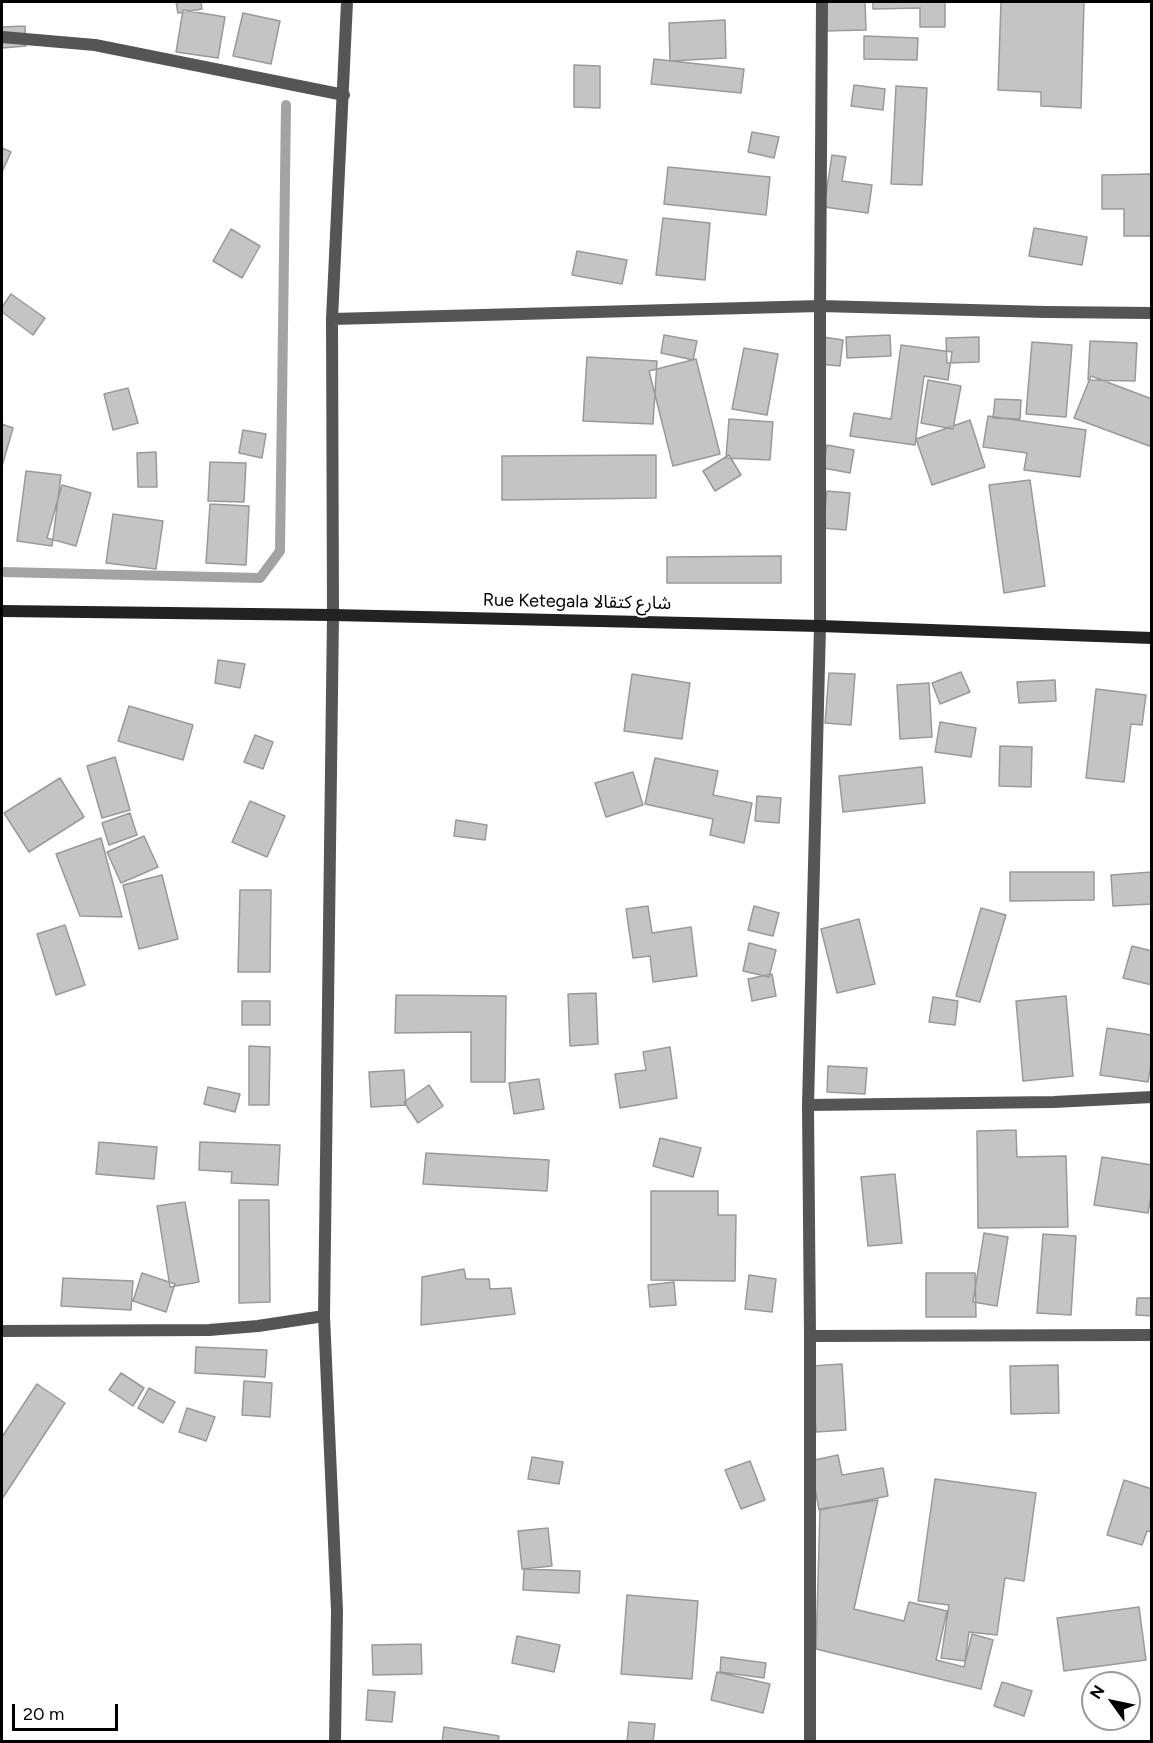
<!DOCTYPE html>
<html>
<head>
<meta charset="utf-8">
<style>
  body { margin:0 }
  #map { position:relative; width:1153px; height:1743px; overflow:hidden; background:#fff; font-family:Figtree,sans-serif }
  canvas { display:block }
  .frame { position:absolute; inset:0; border:3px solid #000; pointer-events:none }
  .north { position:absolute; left:1081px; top:1671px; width:60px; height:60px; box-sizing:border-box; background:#fff; border:2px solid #999; border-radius:50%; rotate:303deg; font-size:16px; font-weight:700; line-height:24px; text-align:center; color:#000 }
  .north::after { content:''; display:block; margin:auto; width:21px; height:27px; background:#000; clip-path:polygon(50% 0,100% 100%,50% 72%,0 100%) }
  .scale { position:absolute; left:12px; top:1704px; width:106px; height:27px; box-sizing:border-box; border:3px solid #000; border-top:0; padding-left:8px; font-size:18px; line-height:21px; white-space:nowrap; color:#000; -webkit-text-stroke:4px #fff; paint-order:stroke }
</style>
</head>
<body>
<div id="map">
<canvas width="1153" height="1743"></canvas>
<div class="frame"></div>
<div class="north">N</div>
<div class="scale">20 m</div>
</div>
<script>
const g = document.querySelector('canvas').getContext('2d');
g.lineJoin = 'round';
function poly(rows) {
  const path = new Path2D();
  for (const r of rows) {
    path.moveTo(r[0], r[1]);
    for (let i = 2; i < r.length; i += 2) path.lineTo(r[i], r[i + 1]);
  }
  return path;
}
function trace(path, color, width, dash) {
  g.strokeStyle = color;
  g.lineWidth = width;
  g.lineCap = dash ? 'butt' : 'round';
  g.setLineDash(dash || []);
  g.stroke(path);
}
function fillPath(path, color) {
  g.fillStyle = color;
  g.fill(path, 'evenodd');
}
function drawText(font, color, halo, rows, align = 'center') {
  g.font = font + ' Figtree,"Noto Sans Arabic",sans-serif';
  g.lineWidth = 4.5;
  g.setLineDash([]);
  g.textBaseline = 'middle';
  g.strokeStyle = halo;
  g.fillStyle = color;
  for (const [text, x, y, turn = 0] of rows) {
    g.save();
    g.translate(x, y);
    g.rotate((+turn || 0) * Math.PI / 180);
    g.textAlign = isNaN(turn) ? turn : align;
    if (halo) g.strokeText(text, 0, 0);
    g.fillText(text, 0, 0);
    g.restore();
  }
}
trace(poly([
  [2,572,260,578,280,551,286,105]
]), '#a3a3a3', 10);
const building = poly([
  [176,2,201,2,202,9,178,13,176,2],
  [824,2,865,2,866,30,825,31,824,2],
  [873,2,945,2,945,27,920,27,920,8,873,9,873,2],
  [1001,2,1084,2,1081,108,1041,106,1041,92,998,90,1001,2],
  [183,10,225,17,218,58,176,52,183,10],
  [243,13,280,21,271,64,233,56,243,13],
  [725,20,726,58,670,61,669,23,725,20],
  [25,26,26,46,2,48,2,27,25,26],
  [864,36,918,38,917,60,864,59,864,36],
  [654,59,744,69,741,93,651,84,654,59],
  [574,65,600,66,600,108,574,107,574,65],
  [854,85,885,89,883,110,851,106,854,85],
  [896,86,927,88,922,185,891,184,896,86],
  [752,132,779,137,774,158,748,152,752,132],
  [2,148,11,152,2,172,2,148],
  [832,155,846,157,842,181,872,185,868,213,824,207,832,155],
  [668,167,770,177,766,215,664,204,668,167],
  [1152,174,1152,236,1124,236,1124,209,1102,209,1102,175,1152,174],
  [663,218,710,223,705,280,656,275,663,218],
  [1034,228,1087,237,1082,265,1029,256,1034,228],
  [231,229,260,246,242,278,213,261,231,229],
  [577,251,627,260,622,284,572,275,577,251],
  [11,294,45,318,33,335,2,312,2,307,11,294],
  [664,335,697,341,693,360,661,353,664,335],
  [890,335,891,356,847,358,846,337,890,335],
  [823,337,843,340,840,366,819,364,823,337],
  [979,337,979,362,947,363,946,338,979,337],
  [1090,341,1137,343,1135,381,1088,380,1090,341],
  [1032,342,1072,345,1066,417,1026,414,1032,342],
  [901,345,952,352,948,380,924,376,915,445,850,436,854,413,891,419,901,345],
  [744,348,778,354,767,415,732,409,744,348],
  [587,357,657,361,653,424,583,421,587,357],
  [696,359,720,454,673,466,649,371,696,359],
  [1091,376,1152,399,1152,447,1074,418,1091,376],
  [928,380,961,386,953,429,921,423,928,380],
  [128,388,138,423,113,430,104,394,128,388],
  [995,399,1021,400,1020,419,993,418,995,399],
  [988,416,1086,430,1080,477,1024,470,1027,453,983,447,988,416],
  [729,419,773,422,770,460,726,458,729,419],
  [970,420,985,467,932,485,916,439,970,420],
  [2,424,13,428,2,466,2,424],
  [243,430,266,434,262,458,239,453,243,430],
  [827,445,854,450,850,473,823,468,827,445],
  [156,452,157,487,138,487,137,453,156,452],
  [656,455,656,498,502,500,502,456,656,455],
  [729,455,741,475,715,491,703,471,729,455],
  [210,462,246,463,244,502,208,501,210,462],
  [26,471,61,475,52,546,17,541,26,471],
  [1030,480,1045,586,1004,593,989,485,1030,480],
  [62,485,91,493,76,546,47,538,62,485],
  [827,491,850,493,846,530,823,528,827,491],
  [210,504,249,506,246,565,206,563,210,504],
  [113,514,163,521,156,569,106,563,113,514],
  [781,556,781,583,667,583,667,557,781,556],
  [218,660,245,664,240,688,215,683,218,660],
  [961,672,970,692,940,704,932,683,961,672],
  [829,673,855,674,851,725,825,723,829,673],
  [632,674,690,683,682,739,624,731,632,674],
  [1055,680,1056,701,1019,703,1017,682,1055,680],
  [929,683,932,737,900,739,897,685,929,683],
  [1096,689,1146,695,1142,725,1131,724,1124,782,1086,778,1096,689],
  [129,706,193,725,183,760,118,741,129,706],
  [940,722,976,728,971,757,935,752,940,722],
  [255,735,273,742,263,769,244,762,255,735],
  [1000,746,1032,747,1031,787,999,786,1000,746],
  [115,757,130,810,102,818,87,766,115,757],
  [655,758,718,771,713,795,752,803,744,843,710,835,713,819,645,804,655,758],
  [922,767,925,803,843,812,839,776,922,767],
  [633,772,643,805,606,817,595,783,633,772],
  [60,778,84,817,29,852,4,813,60,778],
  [757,796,781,798,779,823,755,821,757,796],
  [250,801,285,816,267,857,232,842,250,801],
  [130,813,137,835,109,845,102,823,130,813],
  [456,820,487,825,485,840,454,836,456,820],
  [144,836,158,867,121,883,107,852,144,836],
  [101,838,122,917,80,916,56,854,101,838],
  [1010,872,1094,872,1094,900,1010,901,1010,872],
  [1152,872,1152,904,1113,906,1111,875,1152,872],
  [162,875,178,939,139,949,123,885,162,875],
  [240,890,271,890,270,972,238,972,240,890],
  [648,906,652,933,691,927,697,976,653,982,650,956,633,958,626,909,648,906],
  [754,906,779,913,773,936,748,930,754,906],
  [981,908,1006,915,980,1002,956,996,981,908],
  [859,919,875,984,837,993,821,929,859,919],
  [65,925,85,985,56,995,37,934,65,925],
  [749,943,776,950,769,977,743,971,749,943],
  [1132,946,1152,951,1152,985,1123,978,1132,946],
  [772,974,776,996,752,1001,748,979,772,974],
  [596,993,598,1044,570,1046,568,994,596,993],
  [396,995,506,996,505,1082,471,1082,471,1032,395,1033,396,995],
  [1066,996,1073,1076,1023,1081,1016,1001,1066,996],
  [933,997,958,1001,955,1025,929,1022,933,997],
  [242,1001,270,1001,270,1025,242,1025,242,1001],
  [1107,1028,1152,1035,1152,1058,1148,1082,1100,1075,1107,1028],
  [249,1046,270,1047,269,1105,249,1105,249,1046],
  [670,1047,677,1098,620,1108,615,1074,646,1070,643,1052,670,1047],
  [828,1066,867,1068,865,1094,827,1092,828,1066],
  [404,1070,406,1105,371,1107,369,1072,404,1070],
  [539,1079,544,1109,514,1114,509,1083,539,1079],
  [429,1085,443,1106,418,1123,404,1102,429,1085],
  [208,1087,240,1094,235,1112,204,1104,208,1087],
  [1016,1130,1017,1157,1066,1156,1068,1227,978,1228,977,1131,1016,1130],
  [660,1138,701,1148,693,1177,653,1166,660,1138],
  [99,1142,157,1147,154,1179,96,1174,99,1142],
  [200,1142,280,1145,278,1185,231,1183,232,1172,199,1170,200,1142],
  [426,1153,549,1160,547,1191,423,1184,426,1153],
  [1102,1157,1152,1165,1152,1190,1148,1213,1094,1205,1102,1157],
  [895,1174,902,1243,868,1246,861,1177,895,1174],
  [651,1191,718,1191,718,1215,736,1215,735,1281,651,1280,651,1191],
  [239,1200,269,1200,270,1302,239,1303,239,1200],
  [185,1202,199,1282,170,1287,157,1206,185,1202],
  [984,1233,1008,1237,997,1306,973,1302,984,1233],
  [1043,1234,1076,1236,1071,1315,1037,1313,1043,1234],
  [464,1269,466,1279,489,1279,490,1289,511,1288,515,1314,421,1325,422,1277,464,1269],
  [142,1273,175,1284,166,1312,133,1301,142,1273],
  [926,1273,975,1273,976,1317,926,1317,926,1273],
  [749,1275,776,1279,772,1312,745,1309,749,1275],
  [63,1278,133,1281,131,1310,61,1306,63,1278],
  [674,1282,676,1305,650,1307,648,1285,674,1282],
  [1137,1298,1152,1298,1152,1316,1136,1315,1137,1298],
  [196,1347,267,1350,265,1377,195,1373,196,1347],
  [842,1364,846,1430,816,1432,812,1366,842,1364],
  [1058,1365,1059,1413,1011,1414,1010,1366,1058,1365],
  [121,1373,144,1388,133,1406,109,1390,121,1373],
  [244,1381,272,1383,270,1417,242,1415,244,1381],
  [37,1384,65,1403,2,1499,2,1437,37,1384],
  [149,1388,175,1402,163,1423,138,1408,149,1388],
  [187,1408,215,1417,206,1441,179,1432,187,1408],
  [838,1455,842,1475,883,1468,888,1496,819,1510,810,1461,838,1455],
  [532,1457,563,1462,559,1484,528,1479,532,1457],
  [750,1461,765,1500,741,1509,725,1470,750,1461],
  [935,1479,1036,1493,1024,1581,1005,1578,997,1635,969,1632,965,1661,941,1658,949,1605,918,1601,935,1479],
  [1124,1480,1152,1489,1152,1532,1147,1531,1142,1545,1107,1535,1124,1480],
  [878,1500,854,1609,904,1621,909,1602,947,1611,936,1660,964,1667,972,1634,993,1640,981,1689,816,1649,820,1509,878,1500],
  [548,1528,552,1566,522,1569,518,1531,548,1528],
  [524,1569,580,1571,579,1593,523,1590,524,1569],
  [627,1595,698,1601,692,1679,621,1674,627,1595],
  [1139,1607,1146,1660,1064,1671,1057,1618,1139,1607],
  [517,1636,560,1645,554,1672,512,1663,517,1636],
  [421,1644,422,1674,373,1675,372,1645,421,1644],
  [721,1657,766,1663,764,1678,720,1672,721,1657],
  [717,1672,770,1684,763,1713,711,1700,717,1672],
  [1002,1682,1032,1691,1024,1716,994,1706,1002,1682],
  [368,1690,395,1692,392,1722,366,1720,368,1690],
  [629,1722,655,1724,653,1742,627,1742,629,1722],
  [444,1727,499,1736,498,1742,442,1742,444,1727]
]);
fillPath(building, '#c4c4c4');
trace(building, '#999', 1.5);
trace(poly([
  [2,37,95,45,344,95],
  [332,319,820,306,1046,312,1152,313],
  [808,1105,1054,1102,1152,1097],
  [2,1331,209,1330,258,1326,324,1316],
  [810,1336,1152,1335],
  [335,1742,337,1611,324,1316,333,615,332,319,347,2],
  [810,1742,810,1336,808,1105,820,626,820,306,822,2]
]), '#555', 12);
trace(poly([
  [2,611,333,615,820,626,1152,638]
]), '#222', 12);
drawText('18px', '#000', '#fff', [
  ["Rue Ketegala شارع كتقالا",577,602,1]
]);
</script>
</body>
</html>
